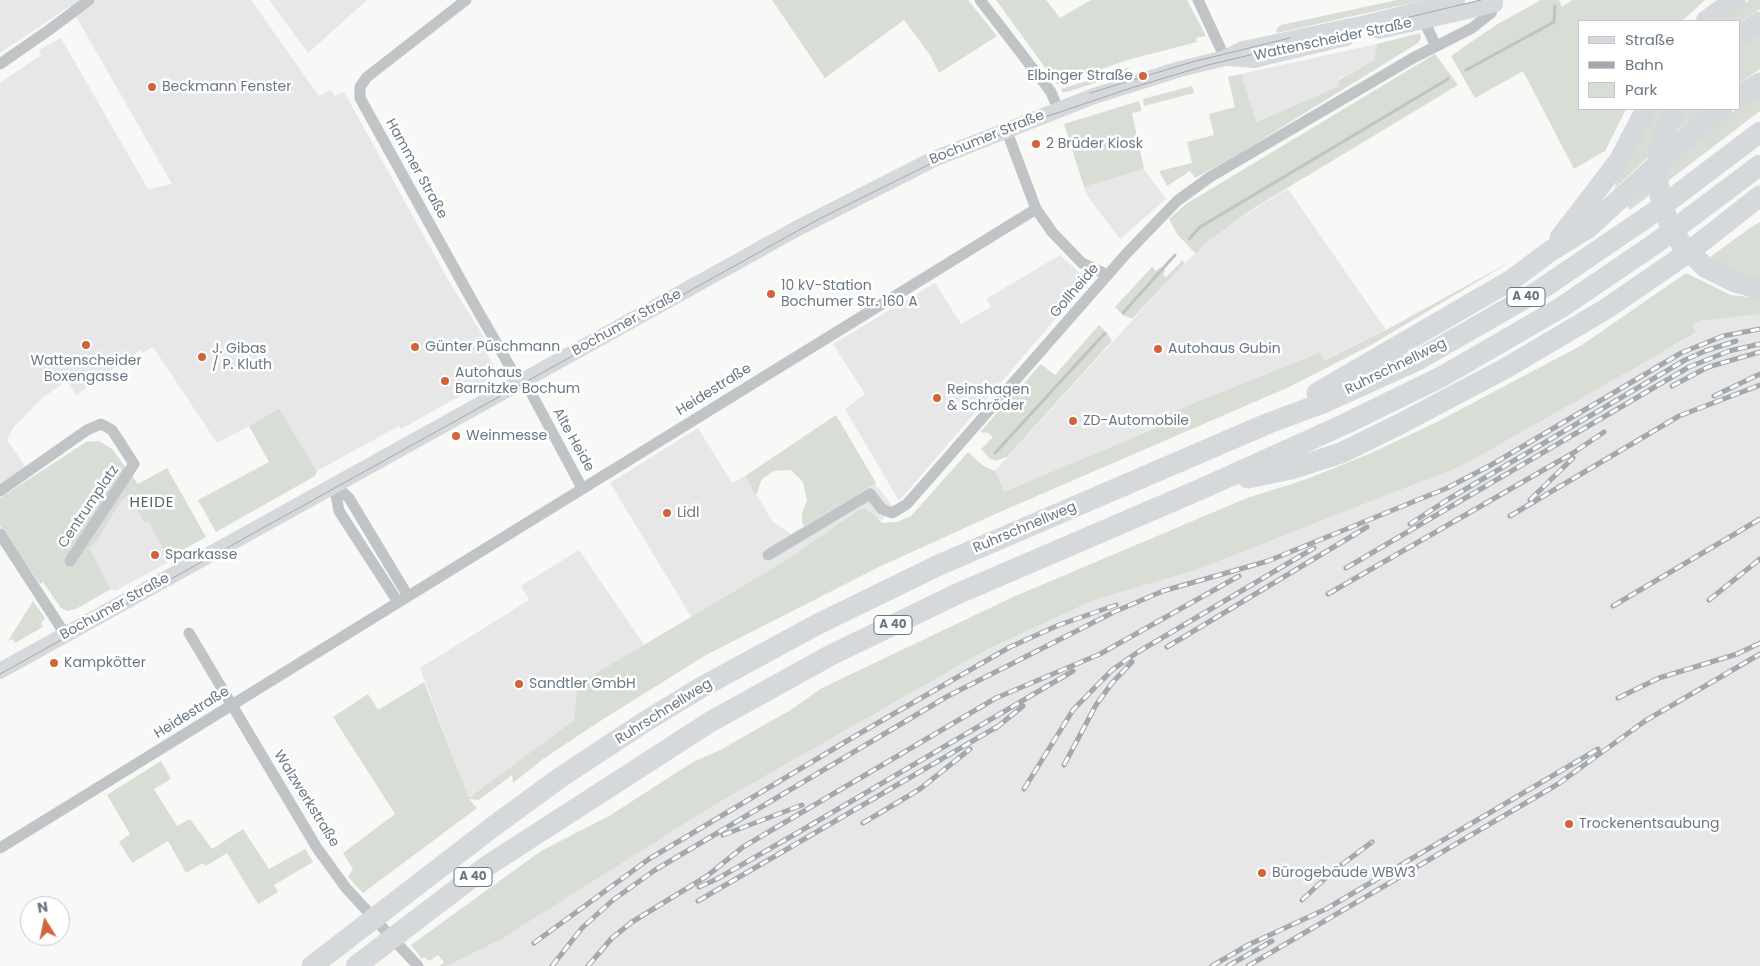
<!DOCTYPE html>
<html>
<head>
<meta charset="utf-8">
<style>
  body { margin:0 }
  #map { position:relative; width:1760px; height:966px; overflow:hidden; background:#f8f8f6; font-family:Poppins,sans-serif }
  canvas { display:block }
  .legend { position:absolute; left:1578px; top:20px; width:162px; height:90px; box-sizing:border-box; background:#fff; border:1px solid #c3c9ce; margin:0; padding:6px 9px; list-style:none; font-size:15px; color:#6a7884 }
  .legend li { display:flex; align-items:center; gap:10px; height:25px }
  .legend b { width:25px; border:1px solid #c3c9ce }
  .north { position:absolute; left:20px; top:896px; width:50px; height:50px; box-sizing:border-box; background:#fff; border:1px solid #c3c9ce; border-radius:50%; rotate:350deg; font-size:14px; font-weight:700; line-height:20px; text-align:center; color:#6a7884 }
  .north::after { content:''; display:block; margin:auto; width:18px; height:22px; background:#d3633b; clip-path:polygon(50% 0,100% 100%,50% 72%,0 100%) }
</style>
</head>
<body>
<div id="map">
<canvas width="1760" height="966"></canvas>
<ul class="legend">
<li><b style="height:6px;background:#d5d9dc"></b>Straße</li>
<li><b style="height:6px;background:#a2a8ad"></b>Bahn</li>
<li><b style="height:14px;background:#d8ddd5"></b>Park</li>
</ul>
<div class="north">N</div>
</div>
<script>
const g = document.querySelector('canvas').getContext('2d');
g.lineJoin = 'round';
function fillPath(path, color) {
  g.fillStyle = color;
  g.fill(path, 'evenodd');
}
function poly(rows) {
  const path = new Path2D();
  for (const r of rows) {
    path.moveTo(r[0], r[1]);
    for (let i = 2; i < r.length; i += 2) path.lineTo(r[i], r[i + 1]);
  }
  return path;
}
function trace(path, color, width, dash) {
  g.strokeStyle = color;
  g.lineWidth = width;
  g.lineCap = dash ? 'butt' : 'round';
  g.setLineDash(dash || []);
  g.stroke(path);
}
function drawText(font, color, halo, rows, align = 'center') {
  g.font = font + ' Poppins,sans-serif';
  g.lineWidth = 5;
  g.setLineDash([]);
  g.textBaseline = 'middle';
  g.strokeStyle = halo;
  g.fillStyle = color;
  for (const [text, x, y, turn = 0] of rows) {
    g.save();
    g.translate(x, y);
    g.rotate((+turn || 0) * Math.PI / 180);
    g.textAlign = isNaN(turn) ? turn : align;
    if (halo) g.strokeText(text, 0, 0);
    g.fillText(text, 0, 0);
    g.restore();
  }
}
fillPath(poly([
  [0,0,251,0,319,96,330,90,335,96,344,92,450,283,484,337,479,340,494,367,496,376,401,429,399,426,317,471,279,410,217,443,153,347,142,353,140,350,76,395,67,381,42,398,13,428,7,440,27,469,0,486,0,83,41,55,39,50,61,38,148,189,172,184,70,6,0,53],
  [269,0,367,0,308,53],
  [1377,44,1374,60,1339,79,1339,86,1255,122,1241,74],
  [1144,169,1166,199,1120,239,1088,197,1084,187],
  [1288,189,1386,330,1324,360,1153,421,1156,428,998,495,992,474,1184,264,1205,244,1254,209],
  [1060,255,1088,281,899,501,845,409,865,394,833,344,935,283,961,324,991,307,986,299],
  [1760,314,1760,966,447,966,500,940,711,807,988,649,1094,600,1193,571,1360,504,1656,355,1696,334,1692,326,1703,319,1704,321],
  [698,428,732,483,745,476,773,522,791,534,874,483,893,506,882,520,865,509,860,509,782,563,692,618,610,483],
  [129,496,143,523,148,521,168,558,167,563,115,591,111,589,89,548,97,541,120,502],
  [579,550,645,646,579,684,574,720,469,799,420,668,529,600,521,586]
]), '#e6e7e6');
fillPath(poly([
  [772,0,968,0,997,36,939,73,930,55,904,20,825,78],
  [996,0,1046,0,1060,18,1091,0,1187,0,1206,36,1196,38,1197,42,1131,59,1057,84],
  [1397,0,1425,0,1277,33,1276,29,1281,25],
  [1541,0,1559,0,1562,7,1572,0,1705,0,1682,21,1579,21,1579,109,1626,109,1605,151,1574,169,1523,71,1475,98,1451,56,1496,25],
  [1749,0,1760,0,1760,9,1739,23,1739,21,1721,21],
  [1760,32,1760,69,1739,84,1739,46],
  [1420,33,1421,38,1418,43,1235,156,1195,178,1190,171,1167,186,1159,171,1192,163,1187,142,1214,135,1209,114,1235,107,1228,77,1241,74,1256,122,1339,86,1339,80,1374,60,1377,44],
  [1435,54,1458,85,1254,208,1205,244,1196,254,1177,234,1169,219,1186,204],
  [1128,68,1133,74,1125,73,1067,92,1062,92,1061,89],
  [1192,86,1194,93,1144,106,1143,99],
  [1760,93,1760,111,1630,210,1627,206,1708,131,1736,109,1739,109,1739,106],
  [1139,101,1142,111,1132,113,1144,169,1084,187,1064,124],
  [1651,109,1707,109,1672,135,1614,189,1618,177],
  [1760,222,1760,281,1707,259,1750,228],
  [1515,259,1371,345,1289,387,993,515,879,567,706,655,597,723,543,759,513,783,512,775,479,800,469,799,477,808,363,893,348,877,353,869,343,853,395,814,333,717,368,694,378,710,424,682,469,798,574,720,578,684,782,563,860,509,865,509,876,516,882,523,897,522,911,516,968,452,982,465,995,471,1004,492,1156,428,1153,420,1319,353,1325,360,1386,330],
  [1183,260,1184,264,1132,319,1123,315,1115,307,1152,267,1156,271,1161,267,1165,270,1163,275,1166,277],
  [1686,273,1731,295,1760,298,1760,314,1704,321,1703,319,1692,326,1696,333,1463,465,1193,571,1094,600,988,649,711,807,500,940,447,966,440,966,444,962,438,955,429,961,424,957,422,959,411,945,541,851,609,816,693,762,720,750,789,711,822,688,1013,597,1247,498,1307,479,1369,454,1435,423,1582,345],
  [1099,325,1107,333,1112,341,1007,457,995,461,989,458,981,449,993,437,988,433,980,432,1041,364,1055,375],
  [279,409,317,471,315,476,216,532,198,500,269,462,249,426],
  [836,415,876,483,804,526,802,522,802,514,807,500,803,482,791,470,774,471,762,479,756,495,745,476],
  [99,441,112,449,138,484,167,468,206,537,168,558,148,521,144,523,128,496,120,502,97,541,89,548,111,589,76,609,67,611,61,608,43,582,40,584,0,526,0,498,86,442],
  [33,601,45,618,41,623,43,627,15,643,13,639,8,641],
  [161,761,171,779,154,789,177,826,190,819,212,849,243,829,269,869,305,849,313,862,274,885,278,892,258,904,227,853,206,866,203,863,186,873,168,841,132,863,119,842,130,834,107,795]
]), '#d8ddd5');
trace(poly([
  [1466,70,1554,22,1555,6],
  [1189,239,1200,227,1448,79],
  [1123,313,1175,255],
  [995,453,1105,333]
]), '#bcc4c9', 3);
trace(poly([
  [466,0,367,77,360,87,360,98,474,304,513,372,529,389,582,488],
  [980,0,1051,92,1058,109],
  [1198,0,1225,58],
  [1424,21,1436,46],
  [0,64,49,30,89,0],
  [1006,129,1036,209,1052,232,1082,263,1108,275],
  [334,484,339,511,398,602],
  [334,484,349,498,408,596],
  [0,491,87,430,101,424,112,430,134,464,70,561],
  [0,534,65,634],
  [768,555,870,494,882,509,892,513,907,504,1126,254,1177,201,1210,177,1413,58,1472,28,1491,13,1495,4],
  [189,633,317,848,346,888,418,966],
  [0,848,1036,209]
]), '#c0c4c7', 11);
trace(poly([
  [1379,31,1468,11,1495,4,1495,0],
  [1228,58,1254,60,1346,38],
  [0,671,798,228,934,159,1094,96,1180,69,1225,58,1243,49,1370,22,1457,0]
]), '#d5d9dc', 16);
trace(poly([
  [1706,21,1735,0],
  [1739,36,1760,22],
  [1739,97,1760,83],
  [1674,109,1659,149,1657,175,1661,201,1669,223,1682,245,1705,267,1735,282,1760,289],
  [1560,238,1619,161,1646,109],
  [1317,393,1513,279,1549,252,1588,228,1684,140,1722,109],
  [1248,478,1291,469,1341,453,1398,425,1506,368,1606,309,1686,254,1760,196],
  [312,966,494,826,561,777,646,721,702,687,818,624,939,565,1269,423,1323,403,1416,361,1540,290,1653,213,1760,132],
  [356,966,487,866,710,722,831,655,957,594,1208,486,1345,424,1443,376,1562,307,1656,243,1760,165]
]), '#d5d9dc', 21);
trace(poly([
  [1090,93,1192,62,1290,38],
  [0,674,819,219,940,159,1042,118,1134,87,1208,65,1481,0]
]), '#a2a8ad', 1);
const rail = poly([
  [1672,386,1708,367,1760,352],
  [1714,396,1760,374],
  [1530,500,1573,458],
  [1510,516,1679,416,1760,385],
  [1410,524,1447,500,1685,360,1705,351,1736,341],
  [1346,568,1689,367,1729,351,1760,344],
  [1328,594,1573,453,1604,432],
  [1709,600,1760,559],
  [1613,606,1760,519],
  [1167,647,1367,527],
  [1618,698,1659,678,1737,654,1760,643],
  [996,728,1023,706],
  [1064,765,1096,705,1112,683,1132,662],
  [1024,789,1073,710,1112,670,1138,652,1314,548],
  [863,823,920,789,970,749],
  [723,835,802,805],
  [699,887,717,879,804,829,1073,671],
  [1302,900,1332,872,1372,842],
  [698,901,1000,725],
  [534,943,649,859,862,732,1010,647,1059,625,1116,605],
  [552,966,582,928,613,900,655,870,948,696,1114,612,1163,591,1268,561,1447,488,1491,465,1681,353,1723,336,1760,329],
  [588,966,612,938,632,922,707,876,743,847,996,698,1100,654,1239,576],
  [1212,966,1248,945,1326,909,1598,749],
  [1228,966,1272,941],
  [1248,966,1558,784,1645,721,1760,654]
]);
trace(rail, '#a2a8ad', 5);
trace(rail, '#fff', 3, [9]);
for (const [x, y, r, color] of [
  [1143,76,5,"#d3633b"],
  [152,87,5,"#d3633b"],
  [1036,144,5,"#d3633b"],
  [771,294,5,"#d3633b"],
  [86,345,5,"#d3633b"],
  [415,347,5,"#d3633b"],
  [1158,349,5,"#d3633b"],
  [202,357,5,"#d3633b"],
  [445,381,5,"#d3633b"],
  [937,398,5,"#d3633b"],
  [1073,421,5,"#d3633b"],
  [456,436,5,"#d3633b"],
  [667,513,5,"#d3633b"],
  [155,555,5,"#d3633b"],
  [54,663,5,"#d3633b"],
  [519,684,5,"#d3633b"],
  [1569,824,5,"#d3633b"],
  [1262,873,5,"#d3633b"]
]) {
  const dot = new Path2D();
  dot.arc(x, y, r, 0, 2 * Math.PI);
  g.fillStyle = color;
  g.fill(dot);
  trace(dot, '#fff', 2);
}
for (const [x, y, w] of [
  [1526,297,38],
  [893,625,38],
  [473,877,38]
]) {
  const box = new Path2D();
  box.roundRect(x - w / 2, y - 9.5, w, 19, 4);
  g.fillStyle = '#fff';
  g.fill(box);
  trace(box, '#6a7884', 1);
}
drawText('bold 12px', '#6a7884', null, [
  ["A 40",1526,297],
  ["A 40",893,625],
  ["A 40",473,877]
]);
drawText('14px', '#6a7884', '#fff', [
  ["Wattenscheider Straße",1333,40,-12],
  ["Bochumer Straße",987,138,-22],
  ["Hammer Straße",416,169,61],
  ["Gollheide",1075,291,-49],
  ["Bochumer Straße",627,323,-29],
  ["Ruhrschnellweg",1396,367,-26],
  ["Heidestraße",714,390,-32],
  ["Alte Heide",573,440,61],
  ["Centrumplatz",89,507,-56],
  ["Ruhrschnellweg",1025,528,-23],
  ["Bochumer Straße",115,607,-29],
  ["Ruhrschnellweg",664,712,-32],
  ["Heidestraße",192,713,-32],
  ["Walzwerkstraße",306,799,58]
]);
drawText('14px', '#6a7884', '#fff', [
  ["Elbinger Straße",1133,76,"right"],
  ["Beckmann Fenster",162,87],
  ["2 Brüder Kiosk",1046,144],
  ["10 kV-Station",781,286],
  ["Bochumer Str. 160 A",781,302],
  ["Günter Püschmann",425,347],
  ["J. Gibas",212,349],
  ["/ P. Kluth",212,365],
  ["Autohaus Gubin",1168,349],
  ["Wattenscheider",86,361,"center"],
  ["Boxengasse",86,377,"center"],
  ["Autohaus",455,373],
  ["Barnitzke Bochum",455,389],
  ["Reinshagen",947,390],
  ["& Schröder",947,406],
  ["ZD-Automobile",1083,421],
  ["Weinmesse",466,436],
  ["Lidl",677,513],
  ["Sparkasse",165,555],
  ["Kampkötter",64,663],
  ["Sandtler GmbH",529,684],
  ["Trockenentsaubung",1579,824],
  ["Bürogebäude WBW3",1272,873]
], 'left');
g.letterSpacing = '1px';
drawText('15px', '#57616a', '#fff', [
  ["HEIDE",152,503]
]);
g.letterSpacing = '0px';
</script>
</body>
</html>
